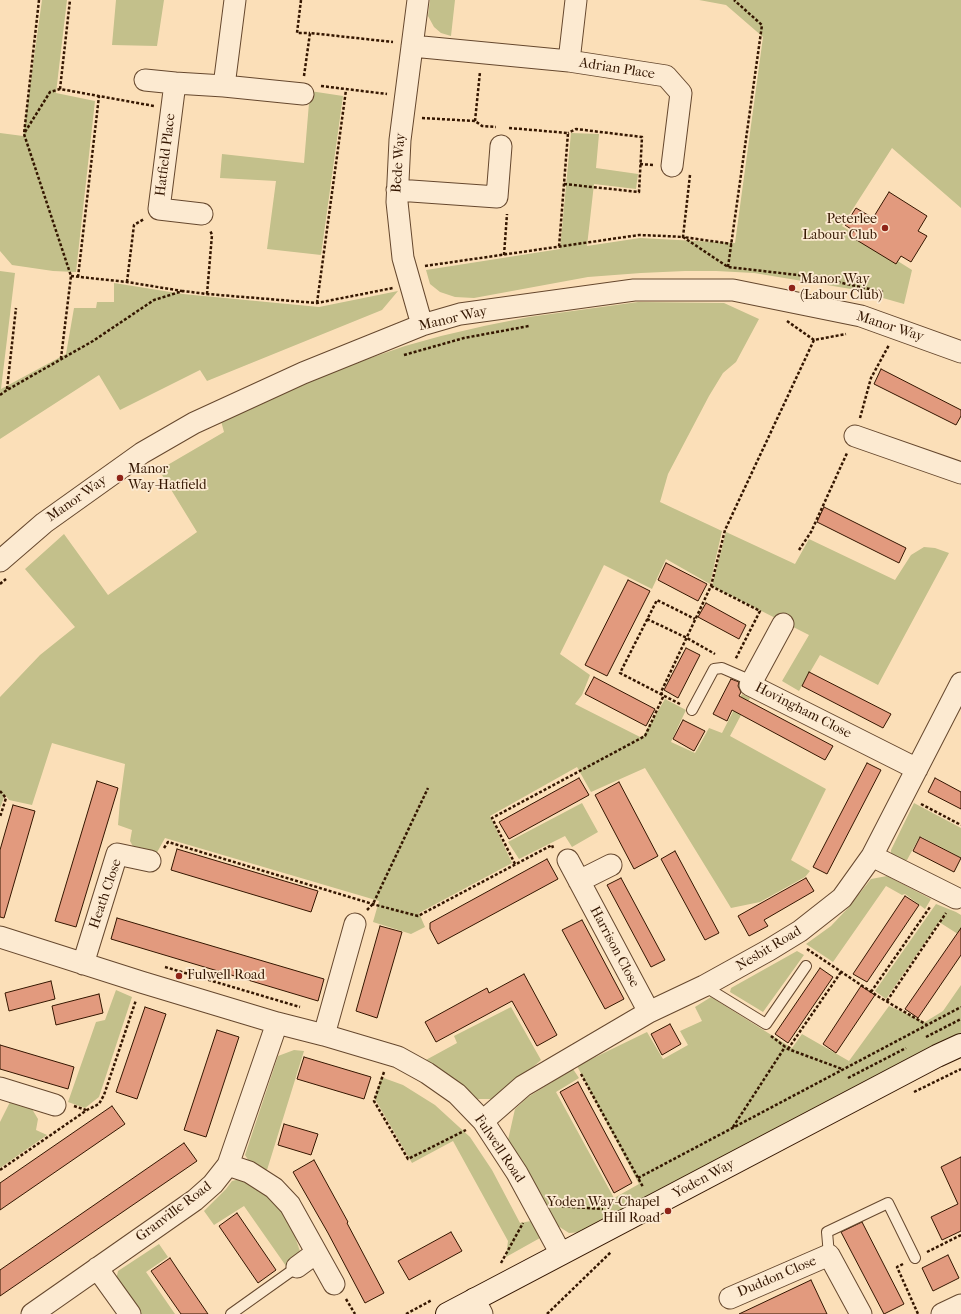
<!DOCTYPE html>
<html>
<head>
<meta charset="utf-8">
<style>
  body { margin:0 }
  canvas { display:block; background:#fbdfb8 }
</style>
</head>
<body>
<canvas width="961" height="1314"></canvas>
<script>
const g = document.querySelector('canvas').getContext('2d');
g.lineJoin = 'round';
function fillPath(path, color) {
  g.fillStyle = color;
  g.fill(path, 'evenodd');
}
function poly(rows) {
  const path = new Path2D();
  for (const r of rows) {
    path.moveTo(r[0], r[1]);
    for (let i = 2; i < r.length; i += 2) path.lineTo(r[i], r[i + 1]);
  }
  return path;
}
function trace(path, color, width, dash) {
  g.strokeStyle = color;
  g.lineWidth = width;
  g.lineCap = dash ? 'butt' : 'round';
  g.setLineDash(dash || []);
  g.stroke(path);
}
function drawText(font, color, halo, rows, align = 'center') {
  g.font = font + ' "IM FELL French Canon",serif';
  g.lineWidth = 3.5;
  g.setLineDash([]);
  g.textBaseline = 'middle';
  g.strokeStyle = halo;
  g.fillStyle = color;
  for (const [text, x, y, turn = 0] of rows) {
    g.save();
    g.translate(x, y);
    g.rotate((+turn || 0) * Math.PI / 180);
    g.textAlign = isNaN(turn) ? turn : align;
    if (halo) g.strokeText(text, 0, 0);
    g.fillText(text, 0, 0);
    g.restore();
  }
}
fillPath(poly([
  [42,0,67,0,56,93,95,101,76,272,53,271,12,265,0,251,0,133,23,136],
  [116,0,164,0,157,46,112,45],
  [430,0,455,0,451,36,441,33,434,27,428,16],
  [699,0,961,0,961,208,892,148,842,226,912,270,904,304,851,289,754,273,716,271,685,271,641,273,588,277,474,298,455,297,440,292,430,284,426,270,560,249,571,133,599,134,596,168,638,174,636,189,594,184,587,246,640,238,735,243,763,37,726,5],
  [310,91,343,96,321,255,267,249,276,181,220,178,222,154,304,163],
  [0,271,15,273,1,389,66,354,74,308,96,308,97,302,114,302,114,283,183,294,319,307,398,291,382,310,207,381,200,370,120,410,99,375,0,439],
  [638,302,724,303,759,319,736,362,723,373,709,396,668,474,660,502,722,531,710,584,666,559,652,589,604,565,560,654,590,675,582,695,575,704,642,738,665,699,686,710,671,742,695,753,709,728,722,733,742,694,750,698,730,736,826,789,791,860,810,871,805,877,760,902,731,908,645,768,591,792,577,767,490,816,512,863,419,913,425,927,411,934,373,922,379,901,165,838,155,856,136,852,130,841,132,830,118,825,120,801,125,764,52,743,32,805,9,800,5,795,0,808,0,697,40,655,75,627,25,569,64,534,108,595,197,532,159,470,224,432,221,421,333,371,405,346,441,336,484,326,529,317],
  [726,532,795,564,809,539,895,580,911,555,924,547,935,548,949,553,878,685,820,655,799,691,782,681,809,635,712,586],
  [582,803,598,832,572,847,565,836,519,859,508,842],
  [914,803,961,828,961,858,920,836,907,860,903,861,891,855,891,850],
  [887,876,931,899,925,909,905,894,902,895,886,886,833,962,806,944,831,926,848,908,871,879],
  [936,904,956,912,961,915,961,936,939,922,886,999,875,991],
  [797,951,804,955,763,1012,730,992,731,988],
  [961,985,961,1035,584,1232,569,1233,555,1224,508,1140,515,1109,528,1097,573,1069,579,1078,556,1092,614,1198,639,1184,577,1066,647,1032,663,1059,688,1045,680,1031,702,1021,695,1007,711,997,792,1048,802,1034,849,1061,889,1006,925,1022,943,1011],
  [116,990,132,997,99,1097,85,1108,68,1102,96,1022,105,1020],
  [511,1007,541,1060,503,1093,491,1099,477,1099,424,1061,457,1043,454,1036],
  [294,1050,304,1051,267,1170,250,1163,245,1155,278,1056],
  [381,1077,403,1085,435,1105,470,1137,492,1170,520,1223,531,1221,540,1238,506,1257,508,1241,453,1141,412,1163,375,1099],
  [10,1102,32,1109,38,1119,36,1130,47,1135,0,1168,0,1122],
  [240,1179,255,1184,281,1206,292,1228,301,1254,297,1259,286,1266,244,1206,214,1225,204,1211,226,1189,232,1181],
  [159,1244,168,1257,146,1272,175,1314,140,1314,116,1280,118,1271]
]), '#c3c08b');
const building = poly([
  [889,192,927,216,918,231,927,236,911,262,901,256,896,264,850,236,854,231,845,225,856,208,873,218,889,192],
  [881,369,961,410,961,416,956,425,874,384,881,369],
  [824,507,906,548,899,563,817,522,824,507],
  [666,563,707,584,698,601,658,580,666,563],
  [628,580,650,591,607,676,585,665,628,580],
  [706,603,746,625,739,639,698,617,706,603],
  [686,648,700,655,678,698,664,690,686,648],
  [809,672,891,714,883,728,802,686,809,672],
  [594,677,655,709,646,726,585,694,594,677],
  [731,679,739,682,738,686,741,692,739,696,833,746,825,760,732,710,727,721,713,714,731,679],
  [683,720,705,731,694,751,673,739,683,720],
  [867,763,881,770,827,874,813,867,867,763],
  [579,778,589,795,509,839,499,822,579,778],
  [935,778,961,792,961,809,928,792,935,778],
  [97,781,118,788,76,927,55,921,97,781],
  [619,782,658,856,634,869,595,795,619,782],
  [13,805,35,811,4,918,0,917,0,850,13,805],
  [920,837,961,858,954,872,913,851,920,837],
  [177,849,318,891,311,912,171,870,177,849],
  [675,851,719,933,705,940,661,859,675,851],
  [547,859,558,879,438,944,430,929,430,923,547,859],
  [621,878,665,960,651,967,607,885,621,878],
  [806,878,814,891,764,920,768,926,749,936,738,916,806,878],
  [905,896,919,905,867,982,853,974,905,896],
  [117,918,324,979,318,1001,111,939,117,918],
  [582,920,624,999,605,1009,562,930,582,920],
  [380,926,402,932,377,1018,356,1011,380,926],
  [961,928,961,955,918,1018,905,1009,961,928],
  [820,968,833,977,788,1043,775,1034,820,968],
  [524,974,557,1035,537,1046,512,1001,436,1042,425,1022,487,988,489,993,524,974],
  [51,981,55,999,9,1011,5,993,51,981],
  [861,986,875,995,836,1053,823,1044,861,986],
  [99,994,103,1013,56,1025,52,1006,99,994],
  [145,1007,166,1014,137,1099,116,1092,145,1007],
  [670,1024,681,1044,662,1055,651,1034,670,1024],
  [217,1030,239,1037,206,1137,184,1130,217,1030],
  [0,1045,74,1067,68,1089,0,1069,0,1045],
  [304,1057,371,1077,364,1099,297,1079,304,1057],
  [578,1082,632,1183,614,1193,560,1092,578,1082],
  [112,1106,125,1124,0,1210,0,1183,112,1106],
  [284,1124,318,1134,311,1155,278,1145,284,1124],
  [184,1143,197,1161,0,1296,0,1270,184,1143],
  [961,1157,961,1231,942,1240,931,1217,958,1204,941,1167,961,1157],
  [314,1160,348,1222,347,1223,384,1293,365,1303,328,1233,293,1172,314,1160],
  [237,1213,276,1270,258,1283,219,1226,237,1213],
  [862,1222,904,1304,884,1314,841,1232,862,1222],
  [451,1232,462,1251,409,1280,398,1261,451,1232],
  [948,1255,959,1278,933,1291,922,1268,948,1255],
  [170,1258,180,1273,208,1314,181,1314,151,1271,170,1258],
  [811,1280,827,1314,739,1314,811,1280]
]);
fillPath(building, '#e29a7e');
trace(building, '#341600', 1);
const lane = poly([
  [692,710,714,669,722,668,752,681],
  [704,986,766,1024,806,966],
  [829,1255,827,1232,888,1203,915,1258],
  [231,1314,297,1267]
]);
const street = poly([
  [235,0,224,86,303,94],
  [418,0,400,140,397,202,403,258,422,325],
  [412,46,569,61,666,76,681,93,672,166],
  [569,61,576,0],
  [145,80,175,83],
  [397,190,497,197,501,146],
  [202,214,159,209,175,83,224,86],
  [855,436,961,473],
  [0,561,44,523,142,453,194,423,303,373,422,325,460,314,634,290,733,290,861,316,961,352],
  [783,624,750,685,917,769],
  [872,856,956,898],
  [568,860,649,1012],
  [579,881,611,865],
  [0,937,141,982,277,1023,324,1035,398,1057,427,1073,457,1094,483,1121,517,1173,561,1254],
  [83,964,117,854,150,861],
  [324,1035,355,924],
  [0,1088,55,1105],
  [483,1121,523,1086,649,1012,704,986,769,950,800,931,842,898,872,856,961,683],
  [228,1165,249,1172,274,1188,290,1205,334,1284],
  [297,1267,316,1253],
  [97,1268,130,1314],
  [730,1298,829,1255,861,1314],
  [474,1299,482,1314],
  [32,1314,195,1200,213,1184,228,1165,277,1023],
  [942,1314,961,1305]
]);
const secondary = poly([
  [447,1314,937,1056,961,1045]
]);
trace(lane, '#66482e', 12);
trace(street, '#66482e', 23);
trace(secondary, '#341600', 24);
trace(poly([
  [39,0,24,134,71,276,61,358],
  [301,0,297,33,310,33],
  [304,76,310,33,393,42],
  [321,86,387,94],
  [60,89,70,0],
  [422,118,475,121,482,126,496,127],
  [475,121,480,72],
  [509,128,568,133,559,247],
  [25,132,50,92,60,89,154,106],
  [640,164,653,165],
  [690,175,683,237,732,244],
  [564,184,639,192,642,137,576,129,568,133],
  [504,255,507,214],
  [425,266,639,235,665,236,683,237,728,267,815,277,883,292],
  [728,267,762,25,734,0],
  [71,276,127,282,182,291],
  [78,277,99,96],
  [127,282,134,225,144,219],
  [207,294,212,235,210,230],
  [317,303,346,90],
  [787,321,814,340,846,334],
  [404,355,464,338,529,326],
  [7,389,16,308],
  [0,395,7,390,93,341,154,300,183,291,207,294,317,303,393,288],
  [860,418,871,378,889,345],
  [799,550,811,532,847,453],
  [0,584,6,579],
  [711,586,760,611,735,660],
  [647,619,687,638,715,654],
  [680,704,620,673,657,600,695,619],
  [0,791,6,798,0,817],
  [921,804,961,825],
  [164,848,168,842,376,905,418,916,552,845,553,848],
  [515,864,492,818,645,736,663,697,661,692,711,586,725,530,814,340],
  [367,910,373,904,428,788],
  [807,949,879,997,927,1025],
  [165,967,300,1007],
  [871,992,930,907],
  [887,1001,946,913],
  [771,1036,788,1049,842,1069],
  [926,1037,961,1019],
  [788,1049,841,972],
  [384,1072,374,1101,408,1159,466,1130],
  [581,1074,643,1187],
  [848,1078,906,1048],
  [914,1092,961,1069],
  [74,1106,86,1110],
  [733,1127,785,1047],
  [0,1170,87,1110,99,1104,104,1095,136,1000],
  [638,1178,961,1007],
  [557,1206,603,1209],
  [927,1252,961,1235],
  [501,1263,523,1223],
  [903,1264,897,1267,918,1314],
  [346,1299,355,1314],
  [406,1314,432,1300],
  [547,1314,611,1252]
]), '#341600', 2.5, [3, 2]);
trace(lane, '#fcead1', 10);
trace(street, '#fcead1', 21);
trace(secondary, '#fcead1', 22);
for (const [x, y, r, color] of [
  [885,228,4,"#8f2418"],
  [792,288,4,"#8f2418"],
  [120,478,4,"#8f2418"],
  [179,976,4,"#8f2418"],
  [668,1211,4,"#8f2418"]
]) {
  const dot = new Path2D();
  dot.arc(x, y, r, 0, 2 * Math.PI);
  g.fillStyle = color;
  g.fill(dot);
  trace(dot, '#fcead1', 1.5);
}
drawText('14px', '#341600', '#fcead1', [
  ["Adrian Place",617,69,9],
  ["Hatfield Place",166,155,-83],
  ["Bede Way",399,163,-86],
  ["Manor Way",453,319,-13],
  ["Manor Way",890,327,18],
  ["Manor Way",77,499,-35],
  ["Hovingham Close",803,711,27],
  ["Heath Close",106,894,-71],
  ["Harrison Close",614,947,62],
  ["Nesbit Road",769,949,-31],
  ["Fulwell Road",499,1149,56],
  ["Yoden Way",704,1179,-28],
  ["Granville Road",174,1212,-37],
  ["Duddon Close",777,1277,-23]
]);
drawText('14px', '#341600', '#fcead1', [
  ["Peterlee",877,220,"right"],
  ["Labour Club",877,236,"right"],
  ["Manor Way",800,280],
  ["(Labour Club)",800,296],
  ["Manor",128,470],
  ["Way-Hatfield",128,486],
  ["Fulwell Road",187,976],
  ["Yoden Way-Chapel",660,1203,"right"],
  ["Hill Road",660,1219,"right"]
], 'left');
</script>
</body>
</html>
